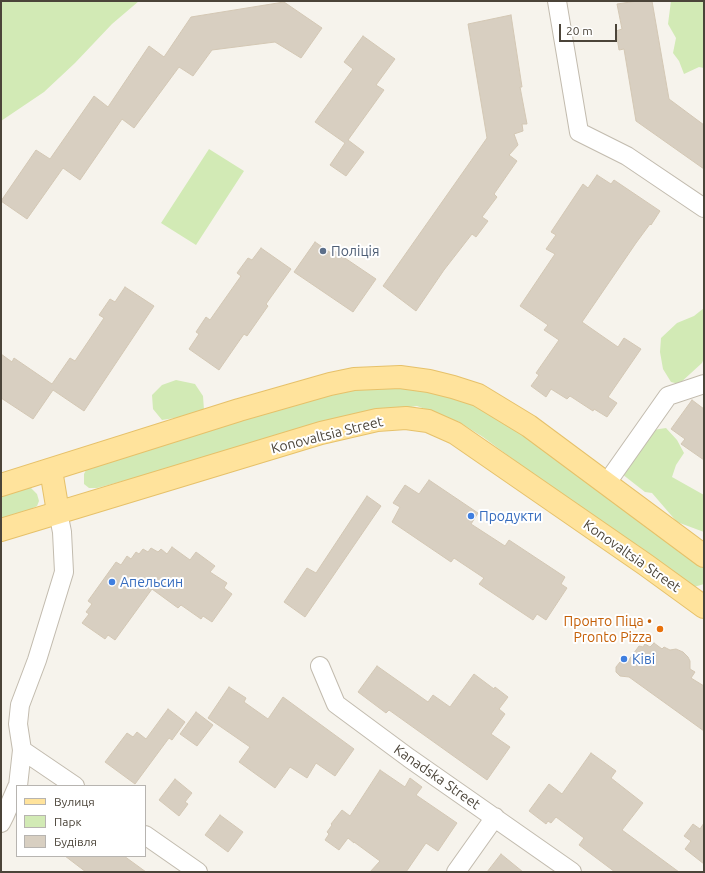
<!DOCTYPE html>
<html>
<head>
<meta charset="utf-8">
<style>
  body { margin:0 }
  #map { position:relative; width:705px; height:873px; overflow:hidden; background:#f6f3ec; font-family:Ubuntu,sans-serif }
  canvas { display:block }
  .frame { position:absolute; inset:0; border:2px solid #4b4439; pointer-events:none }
  .legend { position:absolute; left:16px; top:785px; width:130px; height:72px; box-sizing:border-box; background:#fff; border:1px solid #b7b4b0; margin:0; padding:5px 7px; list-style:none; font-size:12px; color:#4b4439 }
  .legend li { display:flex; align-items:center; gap:8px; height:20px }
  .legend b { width:20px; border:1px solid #b7b4b0 }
  .scale { position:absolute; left:559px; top:24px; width:58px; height:18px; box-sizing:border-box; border:2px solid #4b4439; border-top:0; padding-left:5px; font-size:12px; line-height:14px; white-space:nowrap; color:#4b4439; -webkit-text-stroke:3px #fff; paint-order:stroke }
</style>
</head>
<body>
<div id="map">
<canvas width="705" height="873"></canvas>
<div class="frame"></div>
<ul class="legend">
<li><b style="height:5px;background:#ffe39c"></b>Вулиця</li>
<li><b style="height:11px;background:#d2eab5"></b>Парк</li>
<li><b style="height:11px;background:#d8cfc1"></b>Будівля</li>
</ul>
<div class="scale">20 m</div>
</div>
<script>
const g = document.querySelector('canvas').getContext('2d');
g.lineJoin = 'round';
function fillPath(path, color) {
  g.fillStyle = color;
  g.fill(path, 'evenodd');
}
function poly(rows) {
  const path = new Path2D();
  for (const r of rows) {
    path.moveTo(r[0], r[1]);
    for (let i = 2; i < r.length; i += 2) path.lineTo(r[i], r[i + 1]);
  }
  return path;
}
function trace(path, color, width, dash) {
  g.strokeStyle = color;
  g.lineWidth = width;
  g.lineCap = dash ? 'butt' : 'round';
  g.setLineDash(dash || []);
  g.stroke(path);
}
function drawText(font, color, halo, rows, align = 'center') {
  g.font = font + ' Ubuntu,sans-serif';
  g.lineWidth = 4;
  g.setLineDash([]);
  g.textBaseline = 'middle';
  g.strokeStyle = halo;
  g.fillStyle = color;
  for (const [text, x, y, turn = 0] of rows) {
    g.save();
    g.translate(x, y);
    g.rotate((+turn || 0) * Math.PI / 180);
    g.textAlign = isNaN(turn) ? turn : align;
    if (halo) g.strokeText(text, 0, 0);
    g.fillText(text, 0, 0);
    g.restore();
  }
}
fillPath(poly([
  [1,1,139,1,112,24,75,63,44,92,1,121],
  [671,1,704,1,704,68,699,67,684,74,679,61,673,53,676,38,668,24],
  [209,149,244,171,196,245,161,223],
  [704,308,704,358,702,363,679,384,671,382,663,369,660,352,661,338,677,323,694,316],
  [176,380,195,384,203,396,204,410,181,417,162,420,153,409,152,395,162,385],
  [362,387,415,388,472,402,497,416,704,568,704,584,694,587,638,552,483,437,459,422,417,406,388,410,97,488,89,488,84,484,84,474,88,466,336,391],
  [666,428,677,440,684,453,676,465,672,477,704,495,704,532,677,522,652,493,645,492,622,474,653,430],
  [20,487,31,488,37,494,39,501,37,506,31,509,1,518,1,492]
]), '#d2eab5');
const building = poly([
  [637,1,652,1,669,99,704,125,704,169,636,121,624,49,619,50,616,31,622,29,617,4,637,1],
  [284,2,322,28,301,58,275,42,212,50,193,76,179,67,134,128,122,119,80,180,63,168,27,219,1,201,36,150,50,159,94,96,108,107,149,46,164,57,191,17,284,2],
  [511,15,522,87,520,87,527,124,522,124,523,131,514,134,518,145,509,155,517,161,494,194,497,197,482,217,488,221,476,237,472,234,444,270,416,311,383,286,487,138,468,24,511,15],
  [363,36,395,59,376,85,384,90,348,140,364,152,346,176,330,165,345,143,315,122,353,69,344,62,363,36],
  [597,175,611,184,614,180,660,211,651,225,650,224,636,243,582,322,618,347,624,338,641,349,608,397,617,403,607,417,594,409,593,411,570,396,567,399,551,389,546,397,531,386,539,375,536,373,559,340,544,330,548,325,520,306,555,254,546,249,556,235,551,232,583,184,588,188,597,175],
  [315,242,331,253,333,250,376,279,353,312,294,272,315,242],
  [261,248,291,269,266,304,268,306,247,336,244,334,219,370,189,349,199,334,196,332,206,317,210,320,241,276,237,273,248,258,252,260,261,248],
  [125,287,154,306,84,411,53,390,33,419,1,398,1,354,12,362,14,358,52,384,70,358,75,361,104,318,99,315,110,299,115,302,125,287],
  [692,400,704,409,704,460,681,444,685,439,671,429,692,400],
  [429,480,478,513,471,524,505,546,509,540,565,577,561,584,567,588,546,620,537,614,533,620,479,584,484,578,454,558,451,562,392,522,400,507,393,503,405,485,419,494,429,480],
  [367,496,381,506,305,617,284,602,307,568,316,573,367,496],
  [172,547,190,560,196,552,215,566,210,572,227,583,224,588,232,594,212,622,203,616,201,619,181,605,178,608,152,589,115,640,108,635,105,639,82,623,89,614,86,612,92,604,88,601,116,562,121,565,127,556,131,559,136,552,139,554,143,549,148,552,151,548,158,552,161,549,167,554,172,547],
  [654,643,662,649,664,647,670,650,676,649,683,652,688,657,690,661,690,669,695,672,691,678,704,686,704,731,629,677,620,676,616,672,616,667,620,662,628,661,639,646,643,647,645,644,650,647,654,643],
  [377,666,428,702,433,695,450,707,474,674,494,689,495,687,508,697,499,709,505,714,491,734,510,747,487,780,389,710,386,713,358,692,377,666],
  [229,687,246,698,244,702,268,719,283,697,354,749,335,776,316,763,307,778,290,767,275,788,239,762,250,747,208,718,229,687],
  [168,709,185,722,172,740,169,738,135,784,105,762,127,733,133,737,137,732,146,739,168,709],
  [196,712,213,725,197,746,180,734,196,712],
  [591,753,616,771,611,778,643,803,622,830,679,872,615,872,579,845,584,838,556,817,551,823,548,821,546,824,529,811,549,784,562,794,591,753],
  [380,770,405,787,410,778,422,787,416,795,457,823,438,851,426,843,406,872,370,872,380,861,354,842,354,843,348,838,339,850,325,840,329,834,327,832,332,825,331,824,342,810,350,816,380,770],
  [175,779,192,793,185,802,188,804,179,816,159,800,175,779],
  [220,815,243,832,228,852,205,835,220,815],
  [704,823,704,864,685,849,691,841,684,836,693,824,700,829,704,823],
  [501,854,523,872,487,872,501,854],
  [65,856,124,856,146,872,86,872,65,856]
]);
fillPath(building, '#d8cfc1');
trace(building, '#d3c7b4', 1);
const minor = poly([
  [557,1,579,132,627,156,704,208],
  [606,484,668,396,704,384],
  [320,666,336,704,409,758,572,872],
  [22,750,75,786],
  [18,786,22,750,18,724,20,705,37,660,64,572,62,532,58,512],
  [1,823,5,815,17,787],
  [145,835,198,872],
  [456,872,495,817]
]);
const major = poly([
  [51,470,58,512],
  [1,485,239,410,330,384,354,379,400,377,429,381,453,387,478,395,529,426,704,556],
  [1,530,321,433,377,420,406,418,428,421,455,433,646,565,704,607]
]);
trace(minor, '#c2bbae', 20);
trace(major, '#e6c16a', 24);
trace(minor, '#fff', 18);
trace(major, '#ffe39c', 22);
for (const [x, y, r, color] of [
  [323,251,4,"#5c6f8a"],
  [471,516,4,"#3f7fe0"],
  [112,582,4,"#3f7fe0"],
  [660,629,4,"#e8710a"],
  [624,659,4,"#3f7fe0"]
]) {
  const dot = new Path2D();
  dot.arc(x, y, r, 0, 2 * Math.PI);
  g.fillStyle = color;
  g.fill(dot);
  trace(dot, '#fff', 1.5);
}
drawText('14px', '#4e5e75', '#fff', [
  ["Поліція",331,251]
], 'left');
drawText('14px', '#4b4439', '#fff', [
  ["Konovaltsia Street",327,435,-14],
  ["Konovaltsia Street",632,556,35],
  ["Kanadska Street",437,777,35]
]);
drawText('14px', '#366cbe', '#fff', [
  ["Продукти",479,516],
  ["Апельсин",120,582],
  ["Ківі",632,659]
], 'left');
drawText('14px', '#c56008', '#fff', [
  ["Пронто Піца •",652,621],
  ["Pronto Pizza",652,637]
], 'right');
</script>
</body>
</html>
